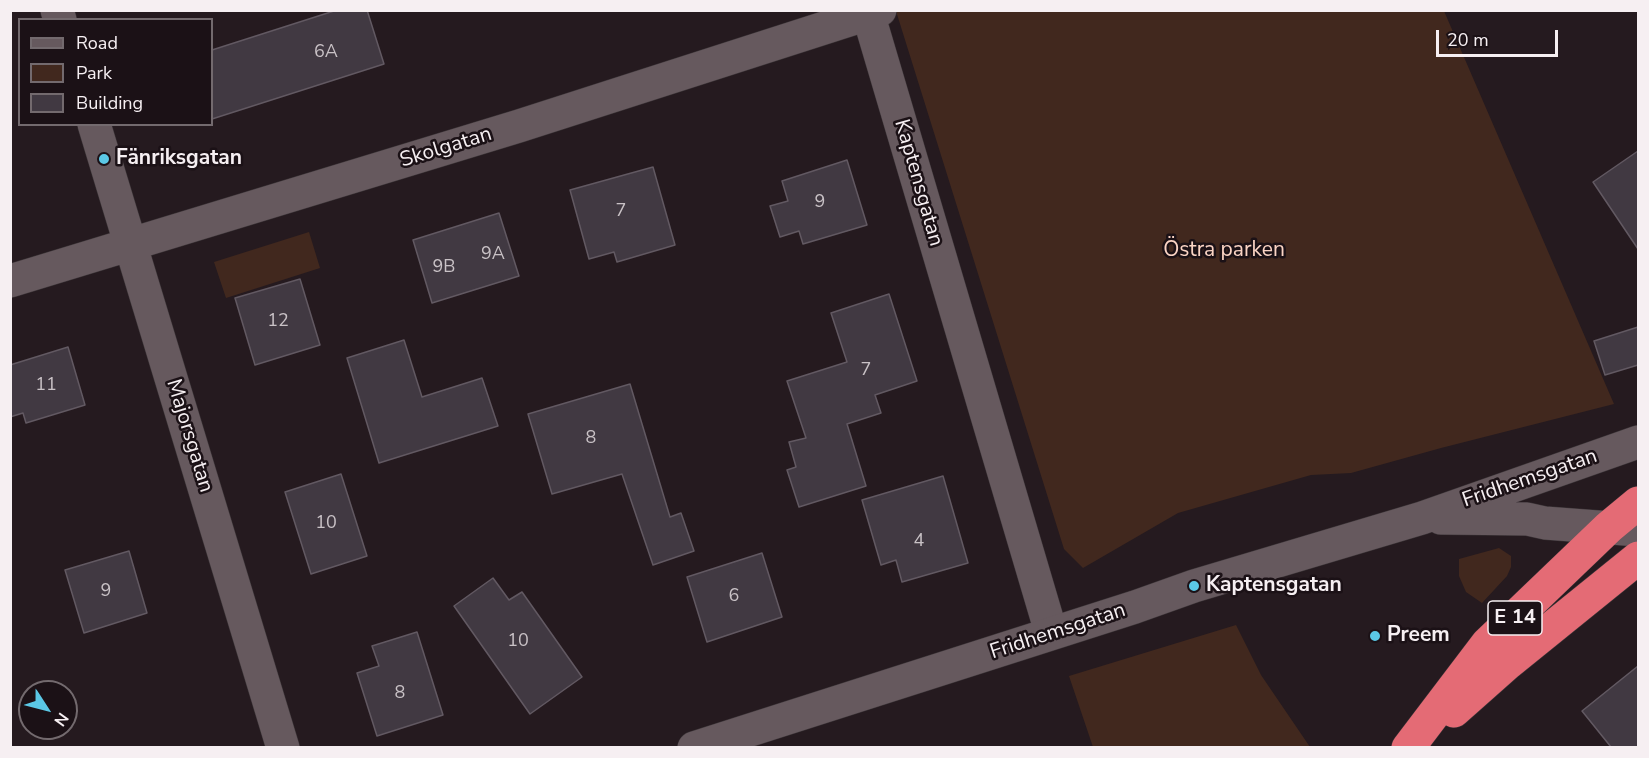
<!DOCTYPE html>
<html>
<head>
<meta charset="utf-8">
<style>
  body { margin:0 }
  #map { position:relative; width:1649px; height:758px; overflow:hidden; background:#251a1f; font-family:"Nunito Sans",sans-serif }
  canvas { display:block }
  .frame { position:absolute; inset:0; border:12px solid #f6eff2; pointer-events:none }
  .legend { position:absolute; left:18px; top:18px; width:195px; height:108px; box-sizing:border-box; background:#1b1116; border:2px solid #736a6e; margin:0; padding:8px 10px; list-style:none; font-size:18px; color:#f6eff2 }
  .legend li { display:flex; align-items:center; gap:12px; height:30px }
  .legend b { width:30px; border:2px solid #736a6e }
  .north { position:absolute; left:18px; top:680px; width:60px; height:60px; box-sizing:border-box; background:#1b1116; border:2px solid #736a6e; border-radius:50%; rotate:126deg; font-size:16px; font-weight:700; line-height:24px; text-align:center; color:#f6eff2 }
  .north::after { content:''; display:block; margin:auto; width:21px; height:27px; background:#5bc8e6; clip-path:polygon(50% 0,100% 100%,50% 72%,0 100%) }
  .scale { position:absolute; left:1436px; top:30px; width:122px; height:27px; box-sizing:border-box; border:3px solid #f6eff2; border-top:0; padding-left:8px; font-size:18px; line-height:21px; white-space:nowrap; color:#f6eff2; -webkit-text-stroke:4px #1b1116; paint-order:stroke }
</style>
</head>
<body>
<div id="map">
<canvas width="1649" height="758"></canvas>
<div class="frame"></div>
<ul class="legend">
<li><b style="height:8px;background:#66595e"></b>Road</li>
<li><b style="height:16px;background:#41281e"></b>Park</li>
<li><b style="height:16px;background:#413942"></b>Building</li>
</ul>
<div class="north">N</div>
<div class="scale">20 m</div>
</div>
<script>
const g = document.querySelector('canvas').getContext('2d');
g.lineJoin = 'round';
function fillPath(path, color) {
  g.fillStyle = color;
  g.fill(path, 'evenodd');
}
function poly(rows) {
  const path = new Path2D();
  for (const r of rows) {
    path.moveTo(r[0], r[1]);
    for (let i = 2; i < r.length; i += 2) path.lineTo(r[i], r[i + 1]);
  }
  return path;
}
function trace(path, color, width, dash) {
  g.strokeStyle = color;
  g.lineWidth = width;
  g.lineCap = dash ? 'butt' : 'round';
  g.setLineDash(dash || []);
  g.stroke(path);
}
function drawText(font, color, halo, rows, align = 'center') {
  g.font = font + ' "Nunito Sans",sans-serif';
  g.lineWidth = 5;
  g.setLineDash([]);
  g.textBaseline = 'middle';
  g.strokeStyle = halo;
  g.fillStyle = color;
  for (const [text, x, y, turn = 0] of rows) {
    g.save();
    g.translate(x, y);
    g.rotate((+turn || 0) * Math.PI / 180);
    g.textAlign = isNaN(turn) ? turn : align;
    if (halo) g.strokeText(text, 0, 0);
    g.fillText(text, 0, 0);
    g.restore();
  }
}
fillPath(poly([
  [896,11,1444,11,1614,404,1441,448,1351,473,1311,475,1178,513,1083,568,1064,549],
  [309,232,320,268,226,298,214,262],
  [1499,548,1511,556,1511,567,1507,576,1482,603,1466,592,1459,576,1459,559],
  [1236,625,1261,675,1310,747,1093,747,1069,676]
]), '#41281e');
const building = poly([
  [337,10,367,10,384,64,212,119,212,50,337,10],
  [1638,151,1638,249,1593,182,1638,151],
  [847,160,867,225,803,244,799,231,780,237,770,206,788,201,782,181,847,160],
  [653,167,675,245,617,262,614,252,589,259,570,190,653,167],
  [499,213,519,276,432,303,413,240,499,213],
  [300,279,320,345,255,365,235,298,300,279],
  [889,294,917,381,875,395,881,413,847,424,866,486,799,507,787,470,796,467,789,442,806,438,787,381,847,362,831,313,889,294],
  [1638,327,1638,365,1605,375,1594,341,1638,327],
  [404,340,422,397,482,378,498,426,379,463,347,358,404,340],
  [68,347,85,405,26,423,23,413,10,417,10,365,68,347],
  [630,384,670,517,681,513,694,551,653,565,622,474,552,494,528,414,630,384],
  [341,474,367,556,311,574,285,492,341,474],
  [943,476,968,563,902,582,896,560,881,565,862,500,943,476],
  [129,551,147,613,84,633,65,570,129,551],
  [762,553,782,617,707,642,687,577,762,553],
  [493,578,509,600,522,592,582,677,530,714,454,606,493,578],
  [417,632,443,715,377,736,357,673,379,666,372,646,417,632],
  [1638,666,1638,747,1611,747,1582,711,1638,666]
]);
fillPath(building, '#413942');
trace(building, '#625962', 1.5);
const street = poly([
  [57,10,60,20],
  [867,10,1051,632],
  [94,124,283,748],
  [10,281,519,126,880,10]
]);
const secondary = poly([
  [1441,518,1527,519,1545,523,1638,530],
  [694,748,1135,607,1194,586,1422,518,1638,442]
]);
const highway = poly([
  [1454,711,1507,664,1638,558],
  [1408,748,1487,644,1609,527,1638,503]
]);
trace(street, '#3c3538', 34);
trace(secondary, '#3c3538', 34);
trace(highway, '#3c3538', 34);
trace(street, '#66595e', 33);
trace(secondary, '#66595e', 33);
trace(highway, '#e46b75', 33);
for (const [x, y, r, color] of [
  [104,159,6,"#5bc8e6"],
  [1194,586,6,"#5bc8e6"],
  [1375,636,6,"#5bc8e6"]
]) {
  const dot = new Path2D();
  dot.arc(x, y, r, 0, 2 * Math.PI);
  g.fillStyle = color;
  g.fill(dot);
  trace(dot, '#1b1116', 2);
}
drawText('18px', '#c9c2c6', null, [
  ["6A",326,53],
  ["9",820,203],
  ["7",621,212],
  ["9A",493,255],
  ["9B",444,268],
  ["12",278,322],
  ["7",866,371],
  ["11",46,386],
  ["8",591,439],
  ["10",326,524],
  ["4",919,542],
  ["9",106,592],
  ["6",734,597],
  ["10",518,642],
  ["8",400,694]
]);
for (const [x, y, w] of [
  [1515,618,54]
]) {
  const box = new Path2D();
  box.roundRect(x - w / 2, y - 17, w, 34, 4.5);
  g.fillStyle = '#1b1116';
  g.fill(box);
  trace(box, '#f6eff2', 1.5);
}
drawText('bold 20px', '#f6eff2', null, [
  ["E 14",1515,618]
]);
drawText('21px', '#f6eff2', '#1b1116', [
  ["Skolgatan",446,148,-17],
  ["Kaptensgatan",918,183,74],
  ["Majorsgatan",189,436,73],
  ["Fridhemsgatan",1530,479,-19],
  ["Fridhemsgatan",1058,632,-18]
]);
drawText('bold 21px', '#f6eff2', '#1b1116', [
  ["Fänriksgatan",116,159],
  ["Kaptensgatan",1206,586],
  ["Preem",1387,636]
], 'left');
drawText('21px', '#fbd4c4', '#1b1116', [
  ["Östra parken",1224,251]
]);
</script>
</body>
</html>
